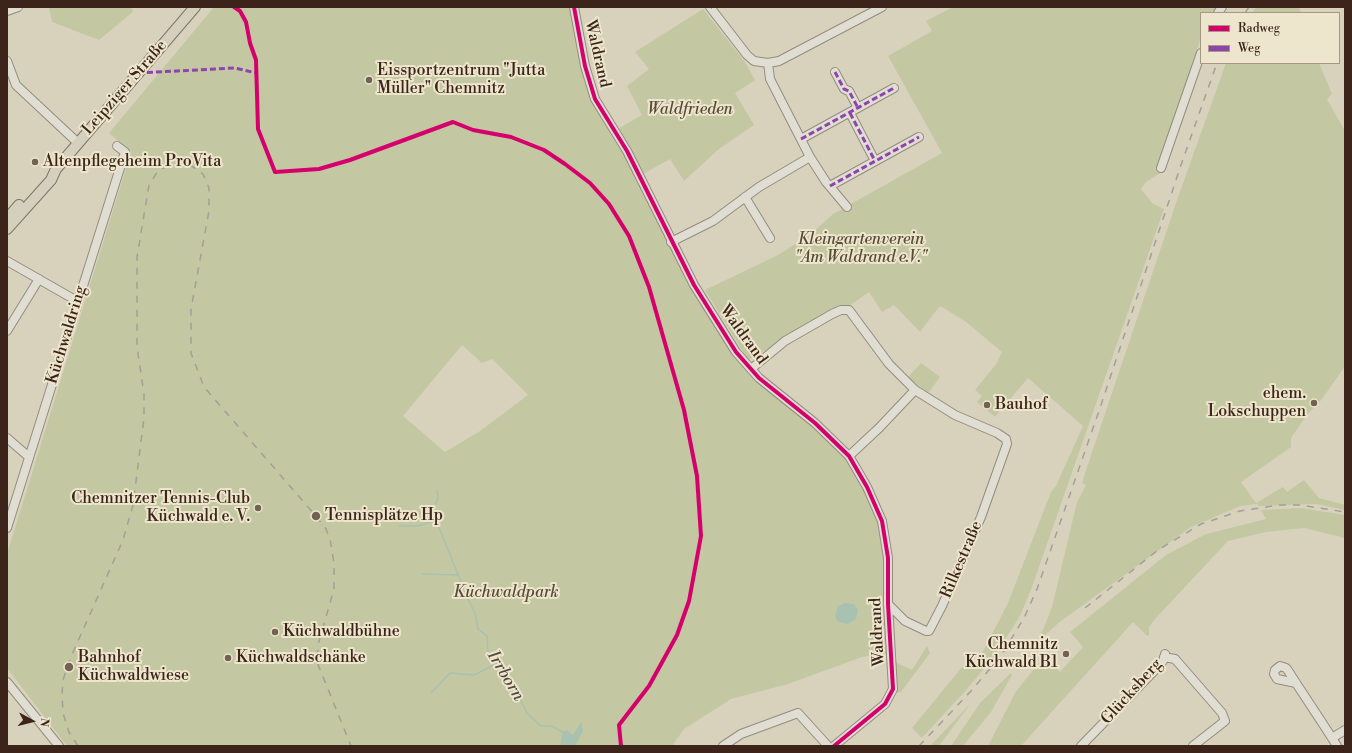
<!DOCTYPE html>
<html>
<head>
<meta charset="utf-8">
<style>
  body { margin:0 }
  #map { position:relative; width:1352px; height:753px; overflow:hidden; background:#d8d2bd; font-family:"Libre Bodoni",serif }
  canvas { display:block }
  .frame { position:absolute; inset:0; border:8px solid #3c241a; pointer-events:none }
  .legend { position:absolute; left:1200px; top:12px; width:140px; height:52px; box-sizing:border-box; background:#ede6cc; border:1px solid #a69885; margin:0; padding:5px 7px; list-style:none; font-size:12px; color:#3c241a }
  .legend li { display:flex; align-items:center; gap:8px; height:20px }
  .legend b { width:20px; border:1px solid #a69885 }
  .north { position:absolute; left:12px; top:701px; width:40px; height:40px; -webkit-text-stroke:3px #ede6cc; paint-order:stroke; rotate:97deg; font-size:11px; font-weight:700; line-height:16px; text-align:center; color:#3c241a }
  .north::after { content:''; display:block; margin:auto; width:14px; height:18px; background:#3c241a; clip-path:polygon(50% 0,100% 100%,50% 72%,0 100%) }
</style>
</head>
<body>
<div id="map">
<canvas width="1352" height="753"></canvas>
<div class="frame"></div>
<ul class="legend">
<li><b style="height:5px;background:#d6006c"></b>Radweg</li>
<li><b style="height:5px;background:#8e44ad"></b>Weg</li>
</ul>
<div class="north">N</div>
</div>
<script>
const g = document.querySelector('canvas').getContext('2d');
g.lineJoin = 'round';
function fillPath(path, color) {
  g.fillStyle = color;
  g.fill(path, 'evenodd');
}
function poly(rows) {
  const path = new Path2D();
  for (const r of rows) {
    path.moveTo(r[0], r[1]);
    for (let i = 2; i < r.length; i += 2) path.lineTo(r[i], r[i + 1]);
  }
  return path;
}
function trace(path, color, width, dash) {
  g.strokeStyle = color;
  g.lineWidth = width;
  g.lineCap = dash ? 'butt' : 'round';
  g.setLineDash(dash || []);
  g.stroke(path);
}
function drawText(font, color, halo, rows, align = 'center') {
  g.font = font + ' "Libre Bodoni",serif';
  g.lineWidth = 4;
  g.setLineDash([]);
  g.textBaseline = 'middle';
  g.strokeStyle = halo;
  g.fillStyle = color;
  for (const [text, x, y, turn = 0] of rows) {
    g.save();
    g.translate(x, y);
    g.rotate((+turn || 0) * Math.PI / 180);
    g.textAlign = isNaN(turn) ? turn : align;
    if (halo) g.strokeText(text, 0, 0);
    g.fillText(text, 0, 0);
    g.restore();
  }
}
fillPath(poly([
  [49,7,131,7,133,12,99,40,52,22],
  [214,7,571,7,582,67,592,102,622,150,671,243,733,353,798,410,847,456,864,487,880,522,886,559,890,653,862,657,788,684,731,699,684,729,672,746,67,746,7,668,7,554,131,152,109,133],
  [462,345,482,363,492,359,528,395,480,431,445,452,403,416],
  [953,7,1217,7,1213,13,1201,13,1201,37,1184,90,1190,91,1165,170,1146,182,1141,189,1152,203,1164,209,1032,587,1020,616,996,654,967,689,922,738,912,728,967,661,976,665,1008,603,1051,492,1056,486,1083,426,1028,378,995,417,977,402,982,396,975,390,997,363,1002,352,966,322,942,307,939,307,920,332,894,305,882,312,869,292,849,306,815,322,748,360,705,290,778,255,810,235,833,214,942,153,888,56,932,31,926,21],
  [1256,7,1299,7,1301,13,1252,13],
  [703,9,745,62,755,80,735,93,754,125,719,149,684,181,670,159,643,174,618,129,642,115,627,86,649,69,635,52],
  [1226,63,1319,63,1332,94,1327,99,1345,131,1345,366,1322,399,1306,416,1291,438,1291,447,1241,482,1256,503,1283,487,1287,492,1304,480,1319,498,1345,505,1345,510,1316,504,1259,506,1257,504,1240,506,1191,527,1061,621,1039,640,1052,607,1077,502,1086,485,1082,483,1087,467,1177,200],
  [921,363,940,377,929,392,926,392,909,378,910,375],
  [1301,508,1345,515,1345,538,1304,528,1266,532,1228,541,1155,619,1149,627,1149,635,1147,636,1133,622,1021,746,988,746,1015,693,1044,656,1060,672,1083,647,1070,632,1166,555,1206,534,1266,519,1261,510],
  [927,646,930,653,901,692,897,693,893,661,912,670],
  [1011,673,1012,675,991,712,963,746,951,746,980,703],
  [971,703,939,746,930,746]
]), '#c3c8a3');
fillPath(poly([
  [845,603,854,604,858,610,856,619,848,624,838,622,835,617,838,606],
  [581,722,583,731,575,746,560,746,563,732,567,730,573,735]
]), '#a9c1b0');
trace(poly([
  [437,490,438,499,432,510,467,597,475,613,478,629,487,636,488,652,497,658,509,676,517,700,521,701,527,713,541,726,552,726,563,732],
  [399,526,418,526,436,520],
  [422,574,458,575],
  [431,693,450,673,474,675,500,662]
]), '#a9c1b0', 1.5);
const minor = poly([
  [574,7,585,66,595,99,627,151,694,285,736,352,751,369,759,378,815,423,849,456,867,487,882,521,888,558,888,604,893,689,885,704,834,746],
  [710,7,747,55,754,61,768,63,779,61,882,7],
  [7,11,18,7],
  [1218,13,1222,7],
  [7,61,16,85,78,143],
  [768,63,770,79,810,157,826,182,847,207],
  [835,72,844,89,849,91,858,108],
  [850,113,875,161],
  [801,139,894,88],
  [1161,168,1201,53],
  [830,186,919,137],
  [745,197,770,238],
  [671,242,713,221,759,187,810,157],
  [7,261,77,301],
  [7,331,39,279],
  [751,369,785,341,832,314,841,310,849,310,889,364,915,390,955,415,997,433,1006,439,1007,444,981,517,942,606,929,631,926,631,905,621,888,604],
  [7,438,29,457],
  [849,456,879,428,915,390],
  [7,528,125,152,117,146],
  [1164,657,1175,659,1222,713,1225,721,1193,746],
  [7,682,59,746],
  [1296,683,1277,679,1274,674,1275,670,1280,666,1286,668,1287,669,1296,683,1321,721,1332,738,1337,746],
  [1332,738,1345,730],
  [723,746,741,734,798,713,828,746],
  [1081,746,1155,670,1163,661,1165,654]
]);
const major = poly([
  [7,219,19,205],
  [7,229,51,180,56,169,195,7]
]);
trace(minor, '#938c7f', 10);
trace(major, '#7c7569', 12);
trace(minor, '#e0ded3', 8);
trace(major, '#d5cfbe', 10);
trace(poly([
  [1245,13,1249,7],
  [1085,608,1158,550,1201,524,1240,511,1279,505,1300,505,1345,512],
  [78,746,69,732,63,713,62,695,63,680,70,659,123,540,133,505,144,418,144,394,137,347,137,257,149,185,158,171,170,165,177,164,191,166,198,170,203,174,209,188,209,211,191,309,191,353,204,387,315,515,326,529,330,539,334,563,334,589,318,645,317,662,351,746],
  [919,746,971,691,1001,656,1024,618,1037,589,1099,411,1181,165,1217,63]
]), '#a49f97', 1.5, [7, 7]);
trace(poly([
  [711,7,712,7],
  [835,72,844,89,849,91,858,108],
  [138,73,235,68,256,73],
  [850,113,875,161],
  [801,139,894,88],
  [830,186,919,137]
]), '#8e44ad', 3, [6, 3]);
trace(poly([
  [234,7,240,11,246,22,250,43,256,60,258,129,275,172,319,169,350,160,453,122,473,130,511,137,544,150,565,164,590,183,609,204,629,236,649,287,684,410,697,476,701,536,689,601,677,635,649,686,619,725,621,746],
  [574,7,585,66,595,99,627,151,694,285,736,352,751,369,759,378,815,423,849,456,867,487,882,521,888,558,888,604,893,689,885,704,834,746]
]), '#d6006c', 4);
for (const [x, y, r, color] of [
  [369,80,4,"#736153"],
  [35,162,4,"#736153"],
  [1314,403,4,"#736153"],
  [987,405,4,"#736153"],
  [258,508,4,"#736153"],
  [316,516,5,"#736153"],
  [275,632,4,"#736153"],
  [1066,654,4,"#736153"],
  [228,658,4,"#736153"],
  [69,667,5,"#736153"]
]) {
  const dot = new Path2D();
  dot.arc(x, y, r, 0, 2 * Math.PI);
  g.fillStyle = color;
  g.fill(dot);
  trace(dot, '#ede6cc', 1.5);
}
drawText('16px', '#3c241a', '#ede6cc', [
  ["Waldrand",597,54,77],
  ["Leipziger Straße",125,88,-49],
  ["Küchwaldring",67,335,-73],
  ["Waldrand",743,335,54],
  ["Rilkestraße",962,560,-67],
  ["Waldrand",878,632,-93],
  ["Glücksberg",1132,692,-48]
]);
drawText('16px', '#3c241a', '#ede6cc', [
  ["Eissportzentrum \"Jutta",377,71],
  ["Müller\" Chemnitz",377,89],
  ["Altenpflegeheim ProVita",43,162],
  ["ehem.",1306,394,"right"],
  ["Lokschuppen",1306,412,"right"],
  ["Bauhof",995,405],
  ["Chemnitzer Tennis-Club",250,499,"right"],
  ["Küchwald e. V.",250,517,"right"],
  ["Tennisplätze Hp",325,516],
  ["Küchwaldbühne",283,632],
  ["Chemnitz",1058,645,"right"],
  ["Küchwald B1",1058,663,"right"],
  ["Bahnhof",78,658],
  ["Küchwaldwiese",78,676],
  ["Küchwaldschänke",236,658]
], 'left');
drawText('italic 16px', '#594b37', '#ede6cc', [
  ["Waldfrieden",690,110],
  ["Kleingartenverein",861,240],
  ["\"Am Waldrand e.V.\"",861,258],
  ["Küchwaldpark",506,593]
]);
drawText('italic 17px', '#524a3e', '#ede6cc', [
  ["Irrborn",505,676,59]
]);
</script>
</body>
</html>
